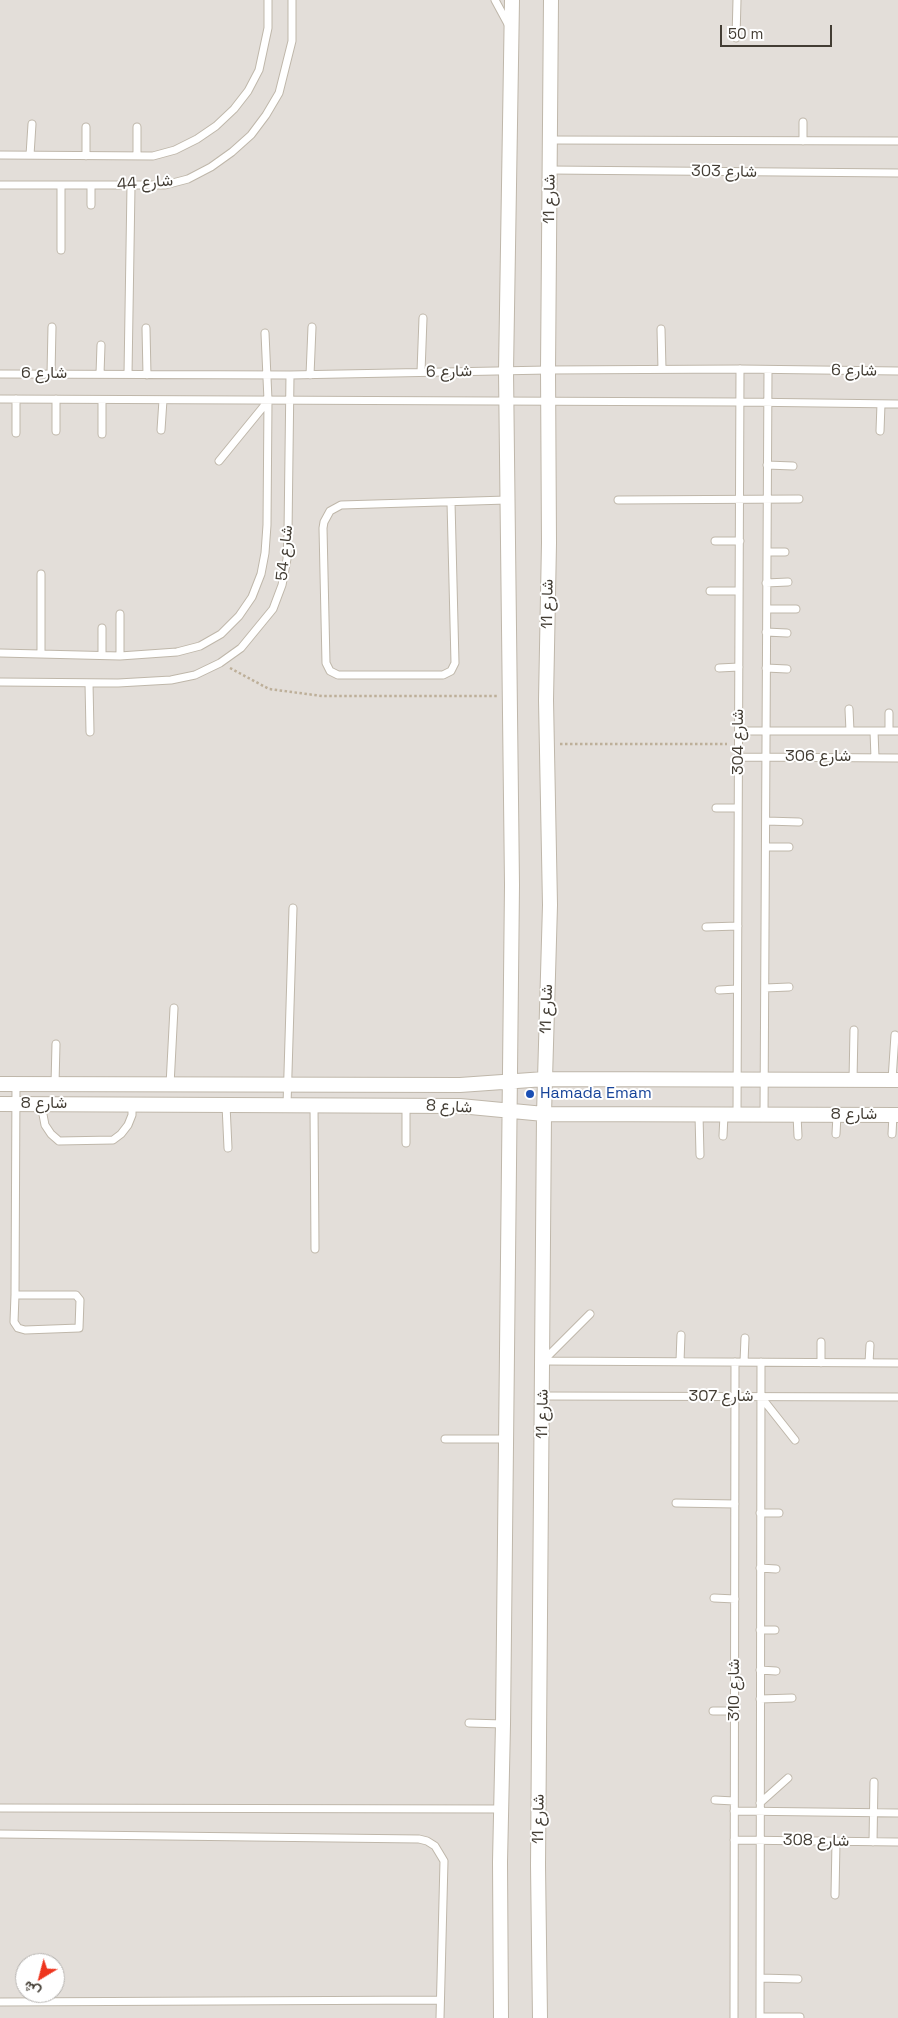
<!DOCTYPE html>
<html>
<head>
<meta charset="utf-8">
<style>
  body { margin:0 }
  #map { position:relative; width:898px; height:2018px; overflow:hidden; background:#f1ede4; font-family:"Space Grotesk",Vazirmatn,sans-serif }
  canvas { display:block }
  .north { position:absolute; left:15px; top:1953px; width:50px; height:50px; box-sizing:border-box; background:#fff; border:1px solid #b4b1ae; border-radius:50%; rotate:217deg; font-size:14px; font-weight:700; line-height:20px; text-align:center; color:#433d34 }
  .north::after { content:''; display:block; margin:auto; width:18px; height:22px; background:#ee351e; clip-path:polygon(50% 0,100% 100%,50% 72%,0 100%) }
  .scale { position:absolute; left:720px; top:25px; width:112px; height:22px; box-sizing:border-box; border:2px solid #433d34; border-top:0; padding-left:6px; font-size:15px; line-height:18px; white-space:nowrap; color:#433d34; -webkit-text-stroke:4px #fff; paint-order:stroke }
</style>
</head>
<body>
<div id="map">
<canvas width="898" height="2018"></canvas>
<div class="north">ش</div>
<div class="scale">50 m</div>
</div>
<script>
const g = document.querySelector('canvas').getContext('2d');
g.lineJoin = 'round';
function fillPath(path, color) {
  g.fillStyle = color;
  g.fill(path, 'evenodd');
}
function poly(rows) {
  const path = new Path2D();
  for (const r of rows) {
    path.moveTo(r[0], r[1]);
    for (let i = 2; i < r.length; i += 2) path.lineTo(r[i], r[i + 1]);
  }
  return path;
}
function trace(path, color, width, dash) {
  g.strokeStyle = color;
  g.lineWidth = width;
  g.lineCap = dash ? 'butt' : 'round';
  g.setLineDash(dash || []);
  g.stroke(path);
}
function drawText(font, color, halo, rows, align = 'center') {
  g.font = font + ' "Space Grotesk",Vazirmatn,sans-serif';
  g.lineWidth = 4;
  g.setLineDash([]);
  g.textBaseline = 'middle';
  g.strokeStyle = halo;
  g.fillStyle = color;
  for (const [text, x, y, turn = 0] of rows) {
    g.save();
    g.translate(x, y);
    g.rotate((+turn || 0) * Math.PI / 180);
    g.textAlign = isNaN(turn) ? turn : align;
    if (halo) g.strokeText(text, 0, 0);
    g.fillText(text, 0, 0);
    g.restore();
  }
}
fillPath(poly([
  [0,0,898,0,898,2018,0,2018],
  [25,1963,55,1963,55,1993,25,1993]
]), '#e3ded9');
const service = poly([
  [495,0,508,24],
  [736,38,737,0],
  [803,122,803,141],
  [550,140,898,141],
  [0,155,153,156,175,150,197,139,216,126,234,109,248,91,259,70,268,28,268,0],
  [30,155,32,124],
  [86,156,86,127],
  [137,156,137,127],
  [550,170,898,173],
  [0,185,165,185,188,179,211,167,232,152,251,135,266,115,279,93,292,41,292,0],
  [91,186,91,205],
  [61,250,61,186],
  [146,328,147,375],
  [661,329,662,369],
  [421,372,423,318],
  [0,374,290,375,548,370,740,369,898,371],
  [51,374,52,327],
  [100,374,101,345],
  [128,374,131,186],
  [310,375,312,327],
  [0,399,740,402,898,404],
  [161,430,163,400],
  [56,431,56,399],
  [880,431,881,404],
  [16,433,16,399],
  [102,434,102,400],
  [219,461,268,401],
  [767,465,793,466],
  [618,500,799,499],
  [451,502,455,663,451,671,443,675,338,675,330,671,326,663,323,528,324,522,330,511,341,505,507,500],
  [715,541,740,541],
  [767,552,785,552],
  [766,583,788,582],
  [710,591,739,591],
  [767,609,796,609],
  [102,628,102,655],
  [766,632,787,633],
  [0,653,120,656,177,652,200,646,221,634,239,616,252,597,261,574,265,553,267,525,268,400,265,333],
  [41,654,41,574],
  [120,656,120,614],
  [719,668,739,667],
  [766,668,787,669],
  [0,682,118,683,171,680,195,675,220,663,241,648,273,609,282,585,287,559,288,533,290,375],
  [89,683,90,732],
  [849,709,850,731],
  [739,731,898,731],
  [874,731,875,758],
  [889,731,889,713],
  [739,757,898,758],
  [716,808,738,808],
  [766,821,799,822],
  [766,847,789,847],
  [706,927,738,926],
  [765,988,789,987],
  [719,990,737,989],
  [853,1080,854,1030],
  [892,1080,895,1035],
  [55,1084,56,1044],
  [170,1085,174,1008],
  [41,1104,45,1125,51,1134,59,1141,113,1140,121,1134,128,1125,132,1115,132,1105],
  [226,1105,228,1148],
  [287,1105,293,908],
  [314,1105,315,1249],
  [406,1105,406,1143],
  [699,1115,700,1155],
  [737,1115,740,369],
  [764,1115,768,370],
  [797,1115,798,1136],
  [836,1134,837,1115],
  [892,1134,893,1115],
  [723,1136,724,1115],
  [15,1295,16,1084],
  [15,1295,76,1295,80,1300,79,1328,25,1330,18,1328,14,1322,15,1295],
  [544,1360,590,1314],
  [543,1361,898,1363],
  [680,1361,681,1335],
  [744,1362,745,1338],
  [821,1363,821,1342],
  [869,1363,870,1345],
  [543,1396,898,1397],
  [761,1397,795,1440],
  [445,1439,506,1439],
  [676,1503,735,1504],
  [760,1513,779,1513],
  [760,1568,776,1569],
  [714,1598,735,1599],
  [760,1630,775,1630],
  [760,1670,776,1671],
  [760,1699,792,1698],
  [713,1711,735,1711],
  [469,1723,503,1724],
  [715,1800,734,1801],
  [760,1803,788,1778],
  [0,1808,501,1809],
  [734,1811,898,1813],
  [0,1834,419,1839,427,1841,435,1846,444,1861,440,2018],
  [734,1840,898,1842],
  [873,1842,874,1782],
  [835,1895,836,1842],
  [760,1978,798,1979],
  [0,2002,440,2000],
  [760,2017,800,2017],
  [734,2018,735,1362],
  [760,2018,761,1362]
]);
const minor = poly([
  [0,1084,460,1085,545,1079,898,1080],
  [0,1104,460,1106,544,1114,898,1115],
  [501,2018,500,1862,503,1724,512,885,506,371,512,0],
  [540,2018,538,1865,544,1114,550,905,546,700,549,543,548,370,551,0]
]);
trace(service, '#bfb7aa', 9);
trace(minor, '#bfb7aa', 16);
trace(poly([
  [230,668,269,689,322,696,497,696],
  [560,744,727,744]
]), '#bdaf99', 2.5, [2.5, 2.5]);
trace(service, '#fff', 7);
trace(minor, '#fff', 14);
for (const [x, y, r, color] of [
  [530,1094,5,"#1a4fb4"]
]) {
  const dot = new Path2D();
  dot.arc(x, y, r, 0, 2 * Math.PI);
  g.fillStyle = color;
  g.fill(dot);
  trace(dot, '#fff', 2);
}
drawText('16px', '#433d34', '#fff', [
  ["شارع 303",724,172,1],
  ["شارع 44",145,183,-4],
  ["شارع 11",550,199,-89],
  ["شارع 6",854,371,1],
  ["شارع 6",449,372,-1],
  ["شارع 6",44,374],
  ["شارع 54",285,553,-84],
  ["شارع 11",548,604,-89],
  ["شارع 304",739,742,-90],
  ["شارع 306",818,757],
  ["شارع 11",547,1009,-88],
  ["شارع 8",44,1104],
  ["شارع 8",449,1107,3],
  ["شارع 8",854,1115],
  ["شارع 307",721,1397],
  ["شارع 11",543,1414,-89],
  ["شارع 310",735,1690,-90],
  ["شارع 11",539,1819,-89],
  ["شارع 308",816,1841,1]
]);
drawText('16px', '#164399', '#fff', [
  ["Hamada Emam",540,1094]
], 'left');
</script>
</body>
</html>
